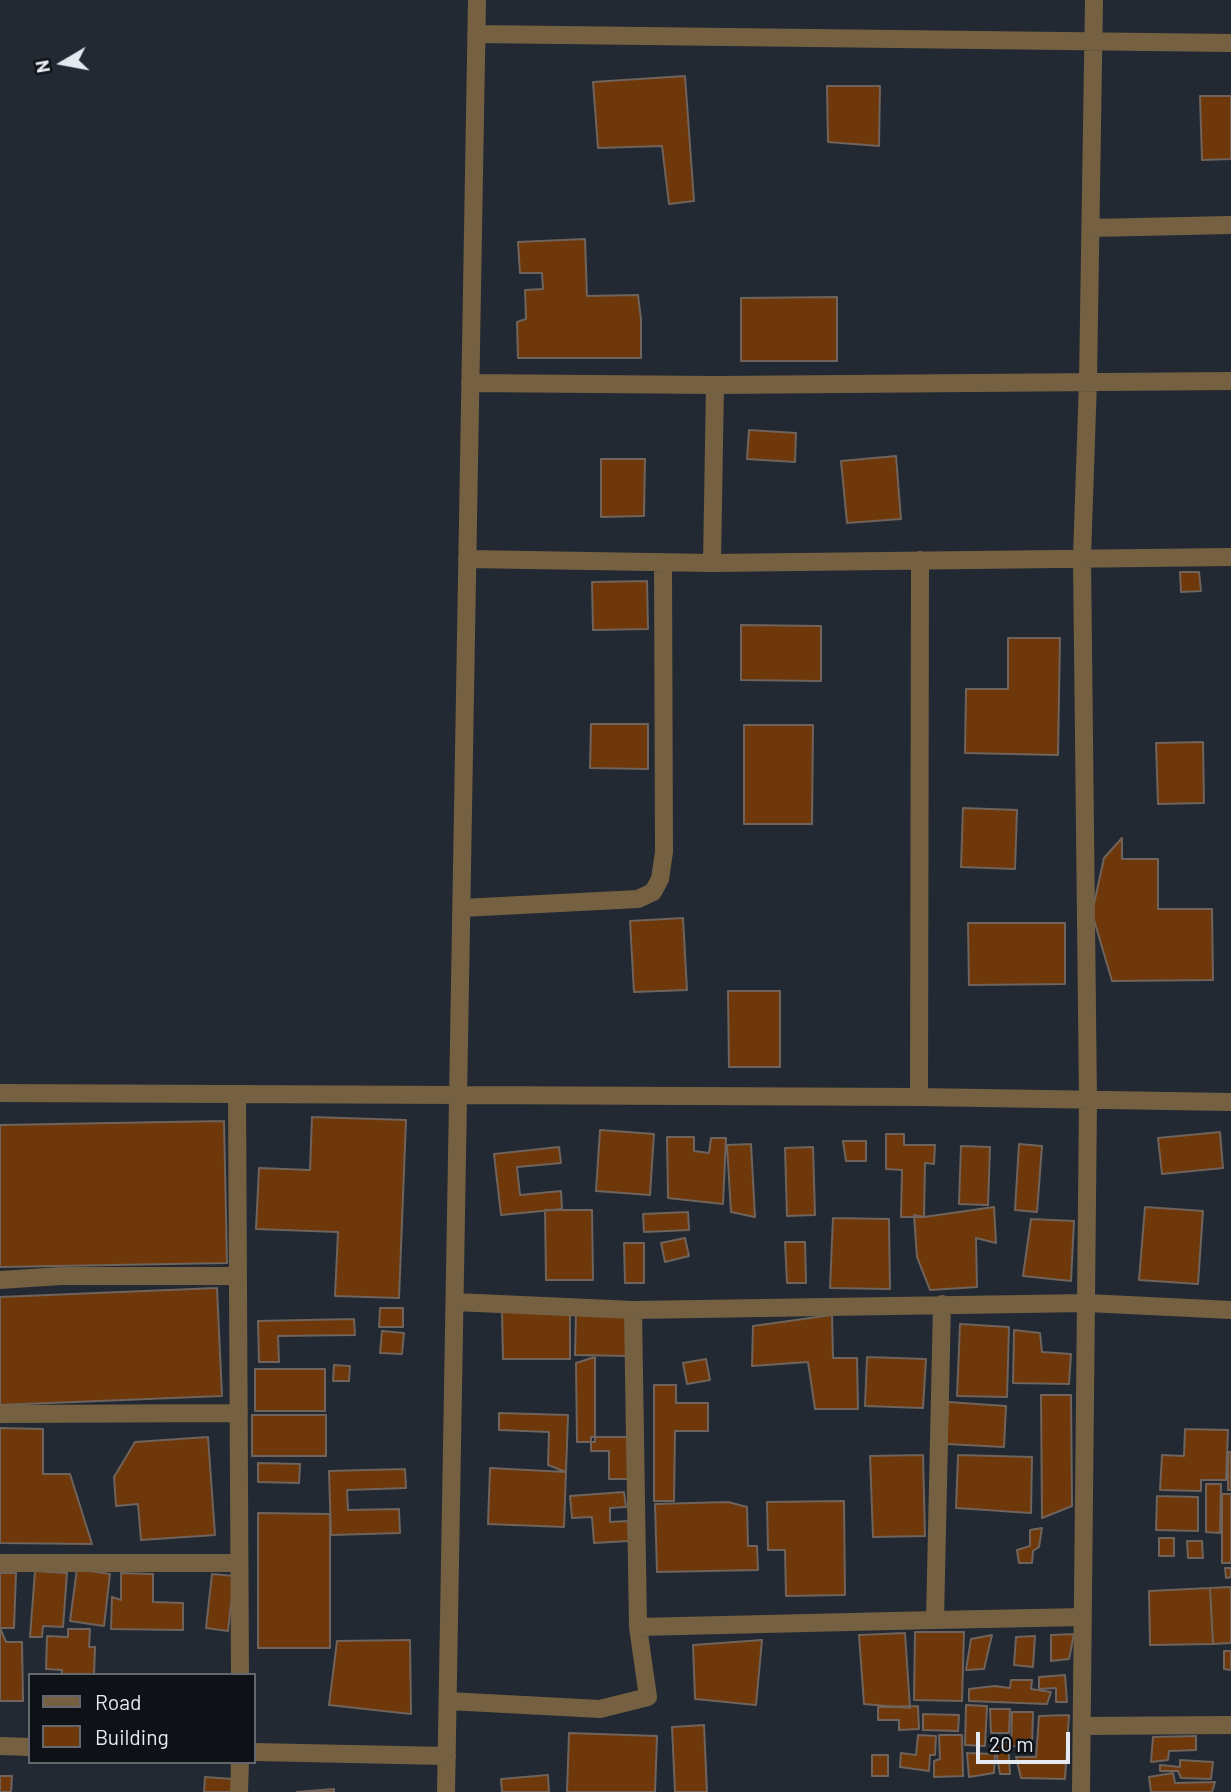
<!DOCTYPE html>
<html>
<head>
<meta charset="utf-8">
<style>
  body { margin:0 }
  #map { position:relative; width:1231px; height:1792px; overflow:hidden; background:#222932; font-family:Barlow,sans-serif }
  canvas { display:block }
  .legend { position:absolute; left:28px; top:1673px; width:228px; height:91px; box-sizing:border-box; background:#0e1115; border:2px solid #64676d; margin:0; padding:9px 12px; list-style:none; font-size:21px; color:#e5e9f0 }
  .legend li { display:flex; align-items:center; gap:14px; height:35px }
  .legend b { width:35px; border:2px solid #64676d }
  .north { position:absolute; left:28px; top:28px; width:70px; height:70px; -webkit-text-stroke:5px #0e1115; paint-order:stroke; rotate:260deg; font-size:19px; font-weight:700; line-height:28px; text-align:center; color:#e5e9f0 }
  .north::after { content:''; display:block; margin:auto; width:24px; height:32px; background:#e5e9f0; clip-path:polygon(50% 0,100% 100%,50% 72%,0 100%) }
  .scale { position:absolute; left:976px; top:1732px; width:94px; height:32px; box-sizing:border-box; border:4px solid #e5e9f0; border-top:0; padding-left:9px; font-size:21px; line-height:24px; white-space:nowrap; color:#e5e9f0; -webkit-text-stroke:5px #0e1115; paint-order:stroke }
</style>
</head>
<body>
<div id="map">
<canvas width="1231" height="1792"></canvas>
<ul class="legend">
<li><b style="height:9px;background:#756142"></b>Road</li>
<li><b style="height:19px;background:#6e380a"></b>Building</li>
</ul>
<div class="north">N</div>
<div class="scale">20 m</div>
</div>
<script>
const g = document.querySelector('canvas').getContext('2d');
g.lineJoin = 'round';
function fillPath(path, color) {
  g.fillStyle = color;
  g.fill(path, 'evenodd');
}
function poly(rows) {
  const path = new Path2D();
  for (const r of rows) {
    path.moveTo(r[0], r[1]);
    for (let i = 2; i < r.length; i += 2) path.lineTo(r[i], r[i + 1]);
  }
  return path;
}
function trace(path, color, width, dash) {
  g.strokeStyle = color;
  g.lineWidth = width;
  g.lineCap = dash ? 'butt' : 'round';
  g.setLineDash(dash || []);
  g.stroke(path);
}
const building = poly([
  [685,76,694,201,669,204,662,146,598,148,593,82,685,76],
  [827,86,880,86,879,146,828,142,827,86],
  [1200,96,1231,96,1231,159,1202,160,1200,96],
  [585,239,587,296,638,295,641,319,641,358,518,358,517,322,526,319,525,290,543,289,542,273,520,273,518,242,585,239],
  [837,297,837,361,741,361,741,298,837,297],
  [749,430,796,433,795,462,747,459,749,430],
  [896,456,901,519,847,523,841,461,896,456],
  [601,459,645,459,644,516,601,517,601,459],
  [1180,572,1199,572,1201,591,1181,592,1180,572],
  [647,581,648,629,593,630,592,582,647,581],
  [741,625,821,626,821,681,741,680,741,625],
  [1008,638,1060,638,1058,755,965,753,966,689,1008,689,1008,638],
  [591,724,648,724,648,769,590,768,591,724],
  [744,725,813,725,812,824,744,824,744,725],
  [1203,742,1204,803,1158,804,1156,743,1203,742],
  [963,808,1017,810,1015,869,961,867,963,808],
  [1122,838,1122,859,1158,859,1158,909,1212,909,1213,980,1112,981,1092,913,1104,858,1122,838],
  [683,918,687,990,634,992,630,921,683,918],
  [968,923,1065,923,1065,984,969,985,968,923],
  [728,991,780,991,780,1067,729,1067,728,991],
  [312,1117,406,1120,399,1298,335,1296,338,1232,256,1229,259,1168,310,1170,312,1117],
  [224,1121,227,1263,0,1267,0,1125,224,1121],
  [600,1130,654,1134,650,1195,596,1191,600,1130],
  [1220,1132,1223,1168,1162,1174,1158,1138,1220,1132],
  [886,1134,904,1134,904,1145,935,1145,934,1164,925,1163,924,1217,901,1217,902,1170,886,1169,886,1134],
  [667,1137,694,1137,694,1151,709,1153,711,1138,726,1138,723,1204,668,1198,667,1137],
  [843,1141,866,1141,866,1161,846,1161,843,1141],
  [751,1144,755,1217,731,1212,727,1145,751,1144],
  [1019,1144,1042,1146,1037,1212,1015,1210,1019,1144],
  [961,1146,990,1147,988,1205,959,1204,961,1146],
  [559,1147,561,1163,517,1167,520,1195,561,1191,562,1209,501,1215,494,1154,559,1147],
  [813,1147,815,1215,787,1216,785,1148,813,1147],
  [994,1207,996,1243,976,1238,977,1287,930,1290,917,1257,914,1215,924,1217,994,1207],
  [1145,1207,1203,1211,1198,1284,1139,1280,1145,1207],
  [545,1210,592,1210,593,1280,546,1280,545,1210],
  [688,1212,689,1230,644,1232,643,1214,688,1212],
  [833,1218,889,1219,890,1289,830,1288,833,1218],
  [1031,1219,1074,1221,1071,1281,1023,1276,1031,1219],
  [685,1238,689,1256,665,1262,661,1243,685,1238],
  [785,1242,805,1242,806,1283,787,1283,785,1242],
  [624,1243,644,1243,644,1283,625,1283,624,1243],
  [217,1288,222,1396,0,1405,0,1297,217,1288],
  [380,1308,403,1308,403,1327,379,1327,380,1308],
  [502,1312,570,1312,570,1359,503,1359,502,1312],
  [576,1312,628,1313,628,1356,575,1355,576,1312],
  [832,1315,833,1358,857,1358,858,1409,815,1409,808,1362,752,1366,753,1326,832,1315],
  [354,1319,355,1335,278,1336,279,1362,259,1362,258,1321,354,1319],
  [960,1324,1009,1327,1007,1397,957,1396,960,1324],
  [1014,1330,1040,1333,1042,1352,1071,1354,1069,1384,1013,1383,1014,1330],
  [382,1331,404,1333,402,1354,380,1353,382,1331],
  [595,1357,595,1442,577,1442,576,1363,595,1357],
  [867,1357,926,1359,923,1408,865,1406,867,1357],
  [706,1359,710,1380,687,1384,683,1363,706,1359],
  [334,1365,350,1366,349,1381,333,1381,334,1365],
  [255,1369,325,1369,325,1411,255,1411,255,1369],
  [654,1385,676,1385,676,1403,708,1403,708,1431,675,1431,674,1501,654,1501,654,1385],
  [1041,1395,1071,1395,1072,1506,1042,1518,1041,1395],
  [948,1402,1006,1406,1004,1447,946,1444,948,1402],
  [499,1413,568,1415,566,1472,548,1465,549,1432,499,1430,499,1413],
  [252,1415,326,1415,326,1456,252,1456,252,1415],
  [0,1428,43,1429,43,1474,70,1474,92,1544,0,1543,0,1428],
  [1185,1429,1228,1430,1226,1480,1201,1480,1201,1491,1160,1490,1162,1455,1184,1456,1185,1429],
  [208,1437,215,1535,141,1540,138,1504,116,1506,114,1477,135,1442,208,1437],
  [591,1437,629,1437,628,1479,609,1479,609,1451,591,1451,591,1437],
  [1228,1452,1231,1452,1231,1490,1228,1490,1228,1452],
  [923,1455,925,1536,873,1537,870,1456,923,1455],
  [958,1455,1032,1457,1031,1513,956,1508,958,1455],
  [258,1463,300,1464,299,1483,258,1482,258,1463],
  [490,1468,566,1472,564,1527,488,1524,490,1468],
  [405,1469,406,1488,347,1490,348,1510,399,1509,400,1533,331,1535,329,1471,405,1469],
  [1206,1484,1221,1484,1220,1533,1206,1532,1206,1484],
  [624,1492,626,1507,610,1508,610,1522,628,1521,629,1541,594,1543,592,1517,572,1518,570,1496,624,1492],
  [1222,1494,1231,1494,1231,1563,1222,1563,1222,1494],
  [1157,1496,1198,1497,1198,1531,1156,1530,1157,1496],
  [844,1501,845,1595,786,1596,785,1550,768,1550,767,1502,844,1501],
  [728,1502,747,1507,748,1546,757,1546,758,1570,657,1572,655,1504,728,1502],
  [258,1513,330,1514,330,1648,258,1648,258,1513],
  [1042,1528,1039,1547,1033,1551,1032,1563,1019,1563,1017,1550,1030,1546,1030,1530,1042,1528],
  [1159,1538,1174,1538,1174,1556,1159,1556,1159,1538],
  [1187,1541,1202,1541,1203,1558,1188,1558,1187,1541],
  [1225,1568,1231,1568,1231,1577,1226,1578,1225,1568],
  [77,1569,110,1574,104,1626,70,1621,77,1569],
  [35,1571,67,1573,63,1627,43,1626,42,1637,30,1637,35,1571],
  [0,1573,16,1573,14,1628,0,1628,0,1573],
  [121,1573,153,1574,153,1602,183,1603,183,1630,111,1629,112,1597,121,1600,121,1573],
  [212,1574,234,1576,228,1631,206,1628,212,1574],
  [1231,1587,1231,1643,1213,1644,1210,1588,1231,1587],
  [1210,1588,1213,1644,1150,1645,1149,1591,1210,1588],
  [0,1628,6,1642,22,1642,23,1701,0,1701,0,1628],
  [68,1629,90,1629,89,1647,95,1647,94,1675,62,1675,62,1670,46,1669,47,1636,68,1637,68,1629],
  [915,1632,964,1632,962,1701,914,1700,915,1632],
  [905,1633,910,1708,864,1704,859,1635,905,1633],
  [1074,1634,1069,1659,1051,1661,1051,1635,1074,1634],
  [992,1635,984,1669,966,1670,971,1639,992,1635],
  [1035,1636,1033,1667,1014,1665,1016,1637,1035,1636],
  [410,1640,411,1714,329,1705,337,1641,410,1640],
  [762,1640,756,1705,695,1699,693,1645,762,1640],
  [1224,1651,1231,1651,1231,1670,1224,1669,1224,1651],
  [1065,1675,1067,1702,1056,1702,1056,1688,1039,1689,1039,1677,1065,1675],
  [1011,1680,1032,1680,1031,1689,1051,1692,1047,1704,969,1701,969,1689,995,1686,1010,1688,1011,1680],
  [966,1705,987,1706,985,1746,965,1745,966,1705],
  [918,1706,919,1729,899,1730,899,1720,878,1720,878,1707,918,1706],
  [990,1709,1010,1709,1009,1733,991,1733,990,1709],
  [1012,1712,1033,1712,1032,1747,1011,1746,1012,1712],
  [923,1714,959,1715,958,1731,923,1730,923,1714],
  [1069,1715,1065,1779,1021,1778,1016,1757,1036,1757,1039,1716,1069,1715],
  [704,1725,707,1792,675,1792,672,1727,704,1725],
  [569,1733,657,1736,655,1792,567,1792,569,1733],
  [918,1735,936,1736,935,1755,930,1755,929,1771,900,1767,901,1753,916,1755,918,1735],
  [939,1735,962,1735,963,1776,934,1777,934,1761,940,1759,939,1735],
  [1196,1736,1196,1750,1169,1751,1168,1760,1151,1762,1153,1737,1196,1736],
  [1008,1742,1010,1774,1000,1774,995,1745,1008,1742],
  [967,1753,995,1754,994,1773,969,1777,967,1753],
  [872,1755,888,1755,888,1776,872,1776,872,1755],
  [1180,1760,1213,1762,1211,1779,1181,1778,1178,1771,1160,1771,1160,1765,1180,1767,1180,1760],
  [1173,1773,1175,1783,1215,1782,1212,1792,1151,1792,1149,1777,1173,1773],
  [548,1775,549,1792,502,1792,501,1779,548,1775],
  [0,1776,12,1776,11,1792,0,1792,0,1776],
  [205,1777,233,1779,232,1792,204,1792,205,1777],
  [334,1789,334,1792,297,1792,334,1789]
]);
fillPath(building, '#6e380a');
trace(building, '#6f635b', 2);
trace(poly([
  [476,34,1231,43],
  [1091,228,1231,225],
  [470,383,715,385,1231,381],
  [467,559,712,563,1231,557],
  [712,563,715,385],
  [462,908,638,899,653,892,660,879,664,852,663,562],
  [0,1093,919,1097,1231,1102],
  [237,1095,240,1675],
  [919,1097,920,560],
  [0,1280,61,1276,238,1276],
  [455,1302,633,1310,1087,1303,1231,1310],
  [0,1414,239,1413],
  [0,1563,239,1563],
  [935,1620,1083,1617],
  [638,1627,935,1620,942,1304],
  [448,1701,600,1709,648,1697,638,1627,633,1310],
  [1082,1726,1231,1725],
  [0,1746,30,1747],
  [254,1752,447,1756],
  [239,1792,240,1762],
  [446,1792,477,0],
  [1081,1792,1088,1101,1082,557,1088,381,1094,0]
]), '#756142', 18);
</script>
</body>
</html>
